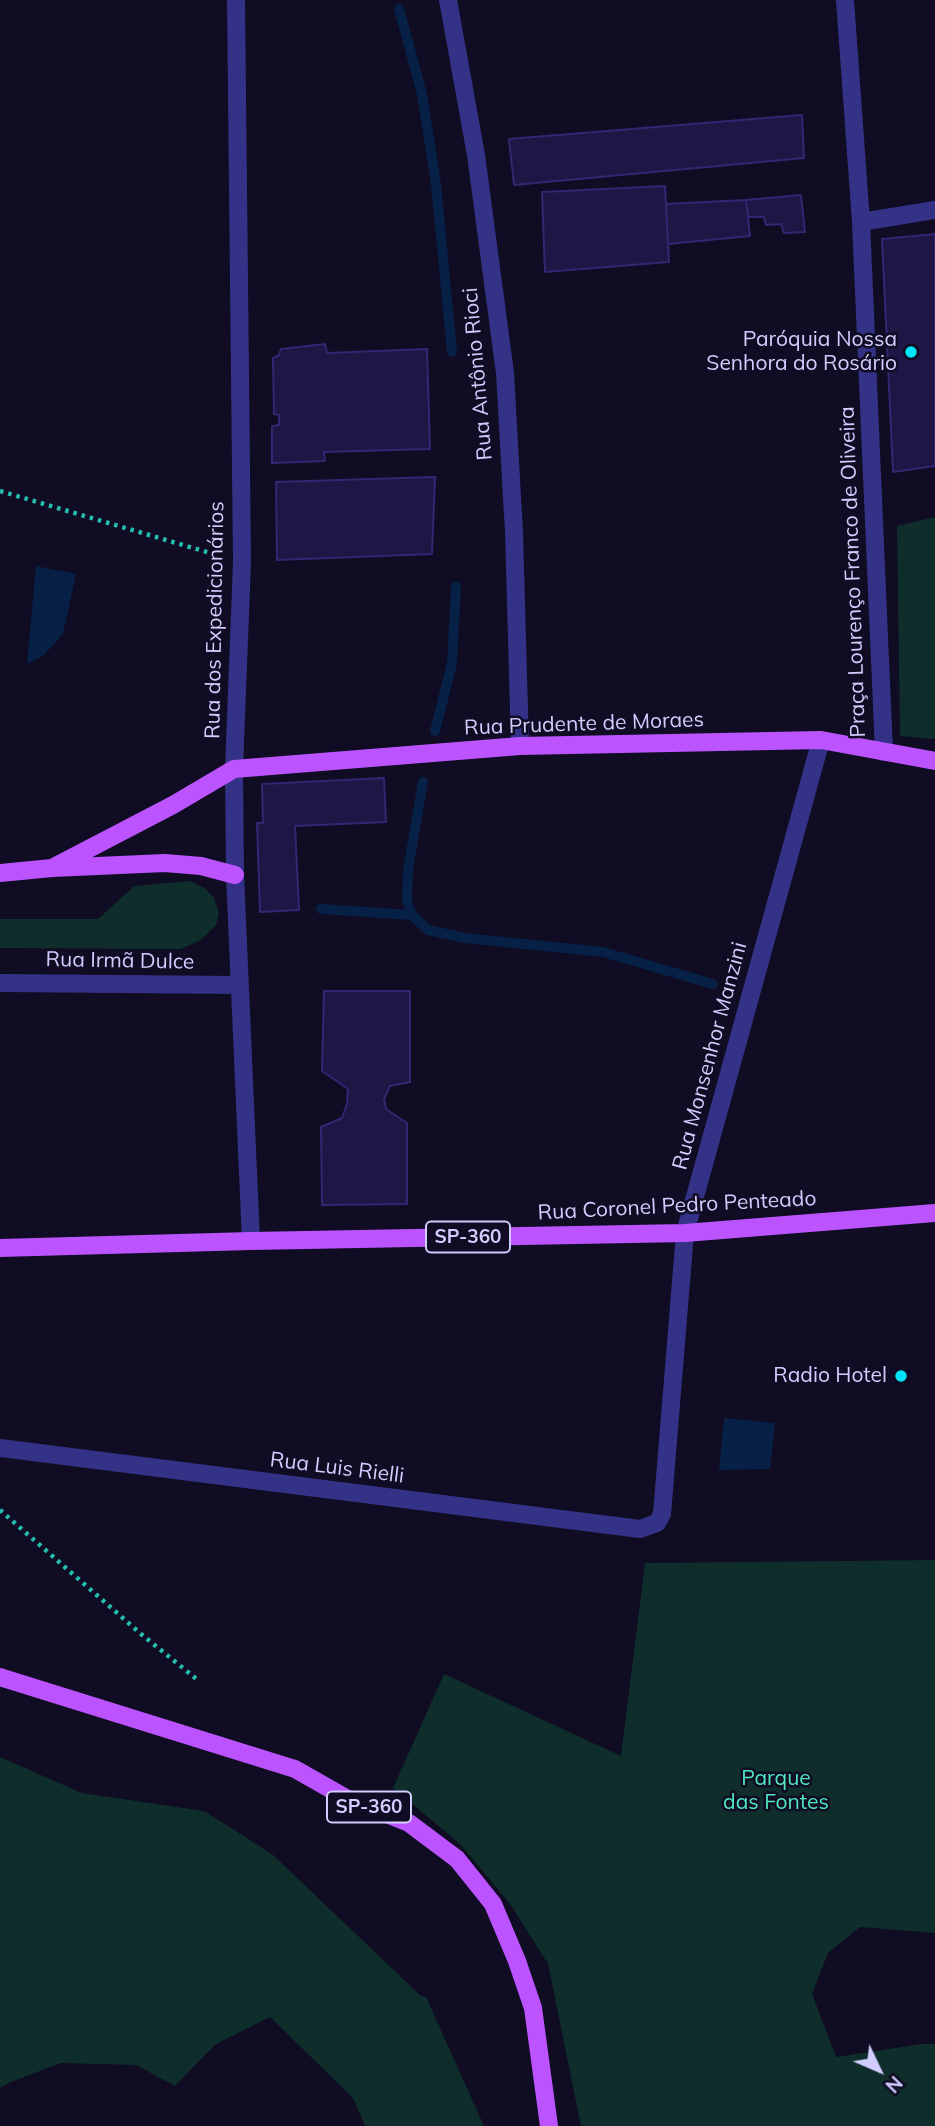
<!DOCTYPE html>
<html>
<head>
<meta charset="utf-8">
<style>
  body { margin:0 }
  #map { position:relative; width:935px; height:2126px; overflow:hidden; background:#0f0c23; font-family:Mulish,sans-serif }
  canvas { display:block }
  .north { position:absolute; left:844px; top:2035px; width:70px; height:70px; -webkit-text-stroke:5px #0f0c23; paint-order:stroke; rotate:134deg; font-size:19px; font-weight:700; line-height:28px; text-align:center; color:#d2cdff }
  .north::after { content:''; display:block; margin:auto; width:24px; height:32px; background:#d2cdff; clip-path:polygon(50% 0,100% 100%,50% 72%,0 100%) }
</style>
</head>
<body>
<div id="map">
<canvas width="935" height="2126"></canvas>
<div class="north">N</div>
</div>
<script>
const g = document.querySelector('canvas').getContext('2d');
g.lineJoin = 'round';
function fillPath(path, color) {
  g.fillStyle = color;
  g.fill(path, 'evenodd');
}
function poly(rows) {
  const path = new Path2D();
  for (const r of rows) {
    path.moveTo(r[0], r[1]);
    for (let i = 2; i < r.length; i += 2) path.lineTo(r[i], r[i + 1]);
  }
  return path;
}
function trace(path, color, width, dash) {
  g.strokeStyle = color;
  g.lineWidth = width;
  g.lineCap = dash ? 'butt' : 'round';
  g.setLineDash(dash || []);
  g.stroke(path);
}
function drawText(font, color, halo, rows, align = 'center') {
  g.font = font + ' Mulish,sans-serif';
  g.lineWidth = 5;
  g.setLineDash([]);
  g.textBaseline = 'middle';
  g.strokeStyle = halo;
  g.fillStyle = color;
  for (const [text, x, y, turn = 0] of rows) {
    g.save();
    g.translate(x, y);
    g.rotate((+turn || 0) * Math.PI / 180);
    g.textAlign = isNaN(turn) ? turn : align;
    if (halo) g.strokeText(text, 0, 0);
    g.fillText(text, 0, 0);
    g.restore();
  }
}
fillPath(poly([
  [935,517,935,739,900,736,897,526],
  [191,881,206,889,214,898,219,913,216,925,201,940,181,949,0,948,0,919,98,919,134,886],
  [935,1560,935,1933,860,1927,828,1953,812,1994,836,2057,922,2044,935,2044,935,2126,581,2126,548,1964,510,1904,460,1844,393,1788,444,1674,621,1756,645,1563],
  [0,1757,82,1793,204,1811,272,1854,421,1996,426,1997,484,2126,365,2126,353,2098,270,2017,216,2044,175,2086,136,2065,61,2063,11,2082,0,2088]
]), '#0e2d2b');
fillPath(poly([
  [36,566,76,574,63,634,44,655,27,664],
  [724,1418,775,1423,770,1469,719,1470]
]), '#072046');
trace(poly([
  [399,9,422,94,436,184,452,352],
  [435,731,452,663,456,587],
  [423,782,408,870,407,901,412,915,428,930,465,938,603,952,713,984],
  [321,909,412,915]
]), '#072046', 10);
const building = poly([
  [802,115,804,158,514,185,509,139,802,115],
  [665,186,669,262,545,272,542,192,665,186],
  [801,195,805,232,784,233,781,224,766,225,764,217,748,217,746,200,801,195],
  [746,200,750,236,668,244,666,204,746,200],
  [935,234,935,466,893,472,882,239,935,234],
  [325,344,327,353,427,349,430,449,324,452,325,461,272,463,272,426,279,425,279,415,274,414,273,358,279,355,281,349,325,344],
  [435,477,432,554,277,560,276,482,435,477],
  [384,778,386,822,295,826,299,910,260,912,257,823,263,823,262,784,384,778],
  [324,991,410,991,410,1082,390,1086,384,1099,386,1109,407,1123,407,1204,322,1205,321,1127,342,1118,347,1104,348,1089,322,1071,324,991]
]);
fillPath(building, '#1e1645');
trace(building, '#342673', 2);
trace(poly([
  [0,491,217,555],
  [0,1510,141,1634,199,1681]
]), '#24bdb0', 4.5, [3.5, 5]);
trace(poly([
  [236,0,242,562,234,769,235,875,251,1241],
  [448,0,476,155,505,373,514,532,520,746],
  [845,0,861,222,884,752],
  [861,222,935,210],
  [0,983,239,985],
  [0,1448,640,1529,657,1523,662,1514,685,1233,821,740]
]), '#343286', 18);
trace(poly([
  [52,868,173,805,234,769,520,746,821,740,935,761],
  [0,873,52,868,165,863,201,866,235,875],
  [0,1248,251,1241,685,1233,935,1213],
  [0,1677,295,1769,346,1798,409,1823,457,1859,493,1904,517,1961,533,2008,549,2126]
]), '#bb54ff', 18);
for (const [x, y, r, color] of [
  [911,352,7,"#00e5f8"],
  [901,1376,7,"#00e5f8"]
]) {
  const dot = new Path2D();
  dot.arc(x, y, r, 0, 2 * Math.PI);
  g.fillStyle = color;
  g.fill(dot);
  trace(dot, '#0f0c23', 2.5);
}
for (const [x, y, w] of [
  [468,1237,84],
  [369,1807,84]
]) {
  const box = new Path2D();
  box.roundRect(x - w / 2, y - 15.5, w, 31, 5);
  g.fillStyle = '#0f0c23';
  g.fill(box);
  trace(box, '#d2cdff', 2);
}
drawText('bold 19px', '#d2cdff', null, [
  ["SP-360",468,1237],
  ["SP-360",369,1807]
]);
drawText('21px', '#d2cdff', '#0f0c23', [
  ["Paróquia Nossa",897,340],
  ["Senhora do Rosário",897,364],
  ["Radio Hotel",887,1376]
], 'right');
drawText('21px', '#d2cdff', '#0f0c23', [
  ["Rua Antônio Rioci",478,374,-95],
  ["Praça Lourenço Franco de Oliveira",853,572,-92],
  ["Rua dos Expedicionários",215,620,-89],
  ["Rua Prudente de Moraes",584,724,-2],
  ["Rua Irmã Dulce",120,961,1],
  ["Rua Monsenhor Manzini",710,1056,-75],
  ["Rua Coronel Pedro Penteado",677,1206,-3],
  ["Rua Luis Rielli",337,1468,7]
]);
drawText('21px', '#4fe9bf', '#0f0c23', [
  ["Parque",776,1779],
  ["das Fontes",776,1803]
]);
</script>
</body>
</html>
